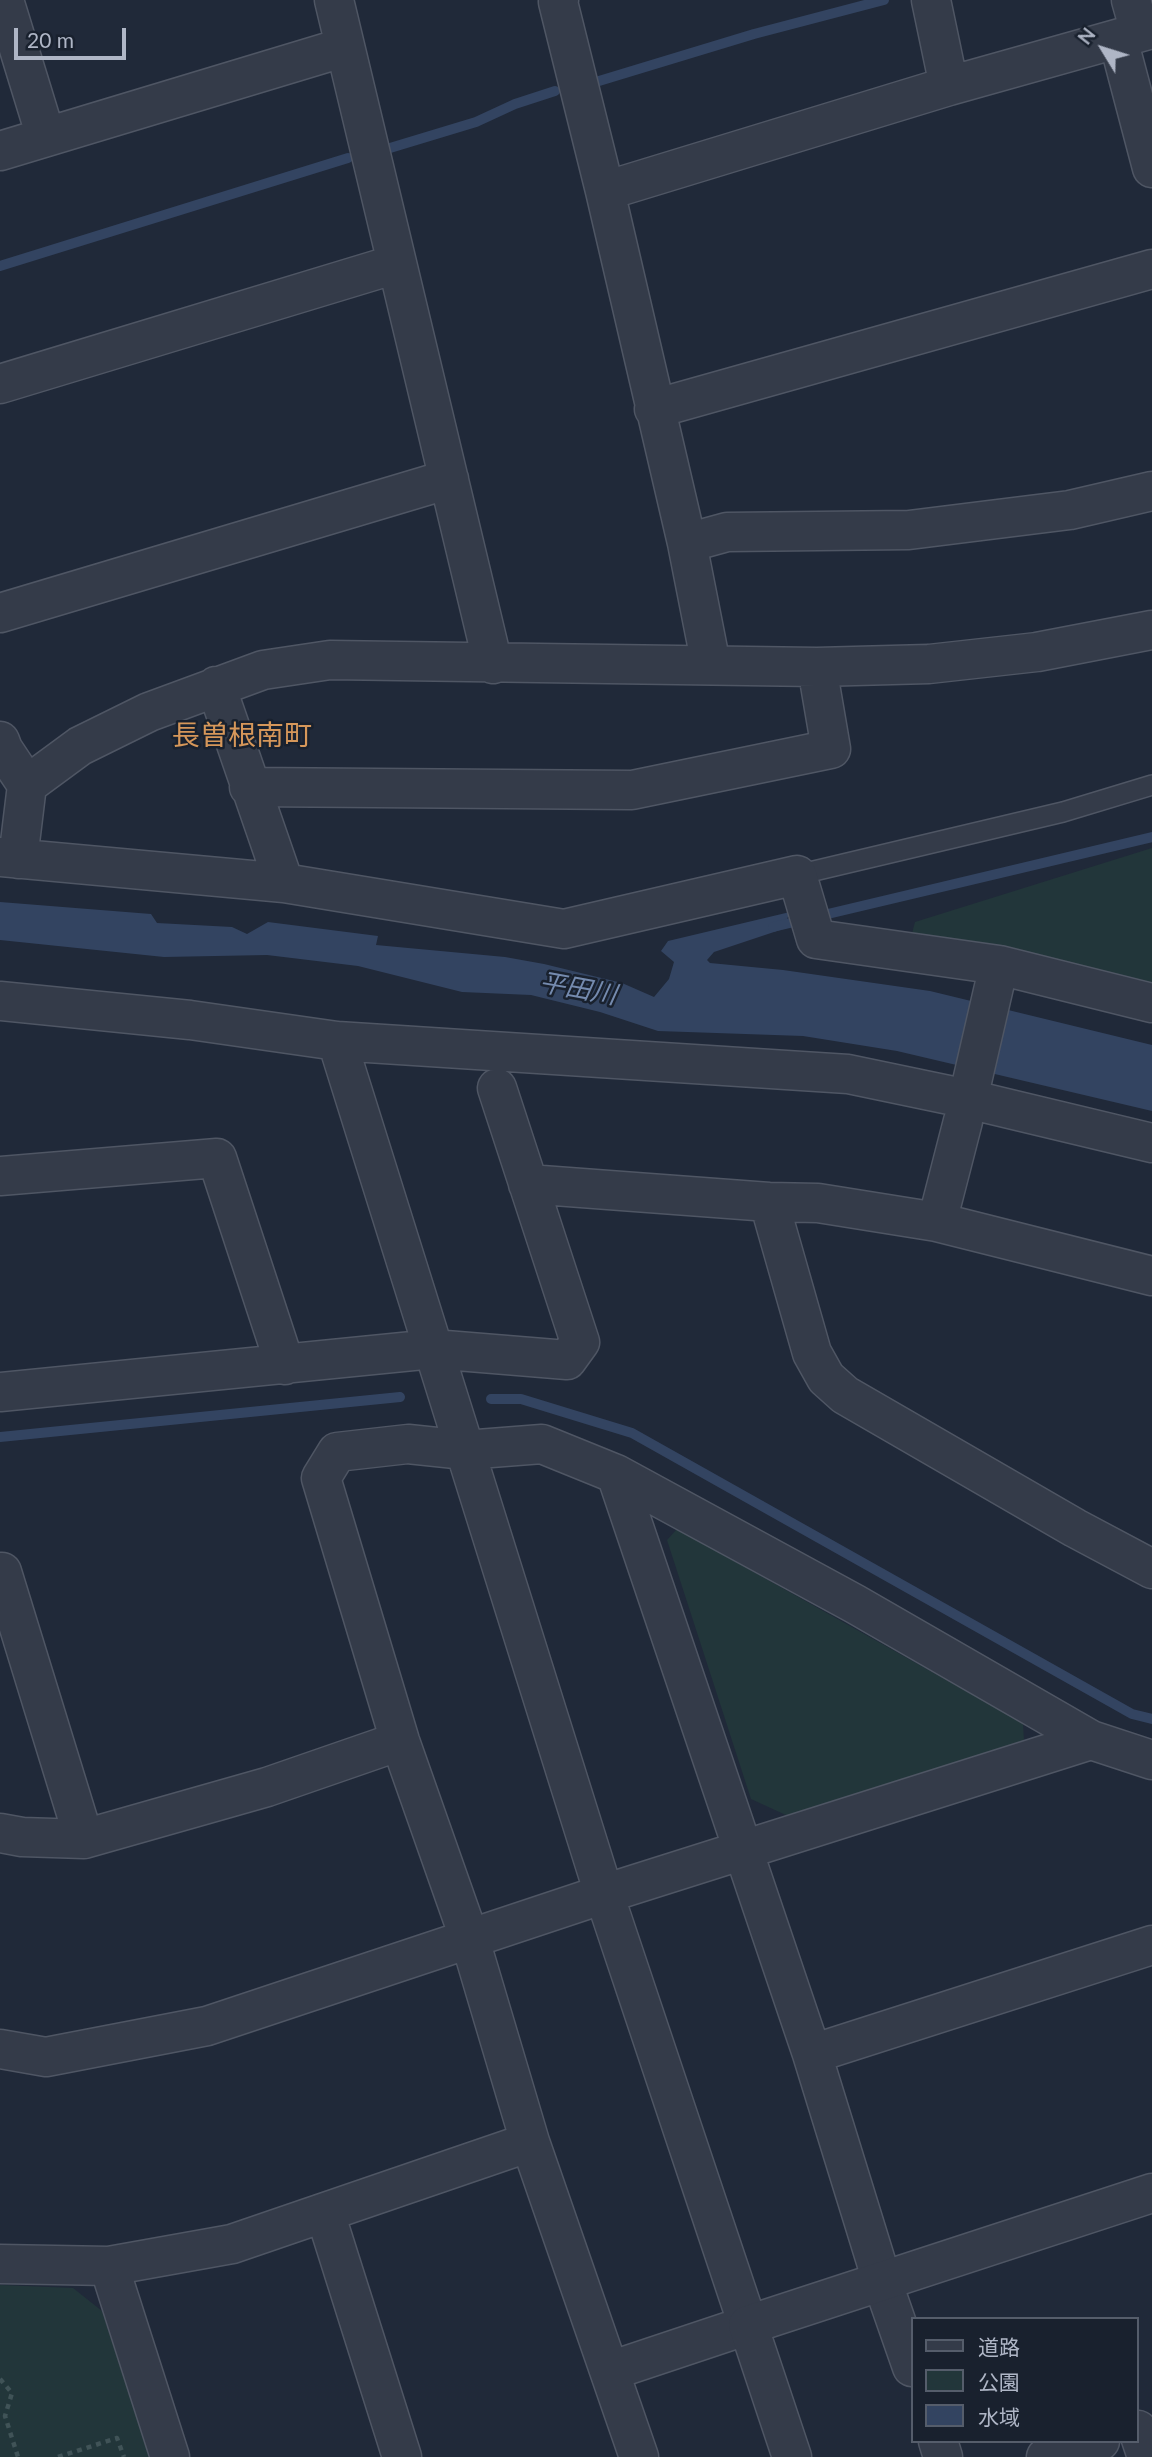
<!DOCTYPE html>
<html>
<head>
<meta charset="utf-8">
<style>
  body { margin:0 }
  #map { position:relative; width:1152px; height:2457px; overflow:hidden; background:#202939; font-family:Lato,"Noto Sans JP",sans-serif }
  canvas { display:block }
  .legend { position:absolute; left:911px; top:2317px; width:228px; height:126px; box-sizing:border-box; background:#19212e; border:2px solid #555d6b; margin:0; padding:9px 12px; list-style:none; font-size:21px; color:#afb6c6 }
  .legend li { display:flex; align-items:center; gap:14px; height:35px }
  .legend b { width:35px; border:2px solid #555d6b }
  .north { position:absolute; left:1068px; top:14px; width:70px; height:70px; -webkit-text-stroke:5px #19212e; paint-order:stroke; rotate:308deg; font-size:19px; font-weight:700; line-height:28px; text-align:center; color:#afb6c6 }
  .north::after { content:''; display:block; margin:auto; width:24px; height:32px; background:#afb6c6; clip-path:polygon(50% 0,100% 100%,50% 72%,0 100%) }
  .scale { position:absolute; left:14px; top:28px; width:112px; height:32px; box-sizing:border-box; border:4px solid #afb6c6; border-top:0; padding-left:9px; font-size:21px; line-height:24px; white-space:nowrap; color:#afb6c6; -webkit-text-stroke:5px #19212e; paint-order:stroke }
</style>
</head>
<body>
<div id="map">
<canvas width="1152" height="2457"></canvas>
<ul class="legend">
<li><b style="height:9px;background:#343b49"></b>道路</li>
<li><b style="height:19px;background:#22363a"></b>公園</li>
<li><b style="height:19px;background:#334461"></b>水域</li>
</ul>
<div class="north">N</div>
<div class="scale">20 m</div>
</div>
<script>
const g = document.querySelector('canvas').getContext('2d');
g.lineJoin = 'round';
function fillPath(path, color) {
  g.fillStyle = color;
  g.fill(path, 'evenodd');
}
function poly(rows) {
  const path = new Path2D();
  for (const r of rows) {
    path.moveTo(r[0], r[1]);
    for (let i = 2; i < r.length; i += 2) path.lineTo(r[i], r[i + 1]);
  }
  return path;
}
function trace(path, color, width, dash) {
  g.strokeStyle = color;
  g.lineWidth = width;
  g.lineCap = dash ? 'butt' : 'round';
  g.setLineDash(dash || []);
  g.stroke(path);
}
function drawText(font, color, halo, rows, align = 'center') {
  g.font = font + ' Lato,"Noto Sans JP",sans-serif';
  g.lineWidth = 5;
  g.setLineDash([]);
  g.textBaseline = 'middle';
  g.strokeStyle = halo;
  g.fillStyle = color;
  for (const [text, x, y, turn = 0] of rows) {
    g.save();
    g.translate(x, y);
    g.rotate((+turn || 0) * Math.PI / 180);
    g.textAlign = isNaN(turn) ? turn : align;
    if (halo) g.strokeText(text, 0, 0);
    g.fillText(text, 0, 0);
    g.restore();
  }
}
fillPath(poly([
  [1152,848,1152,988,910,941,915,922],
  [677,1529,1023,1723,1024,1741,788,1816,751,1799,667,1540],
  [0,2285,73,2288,102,2311,150,2457,0,2457]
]), '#22363a');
fillPath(poly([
  [0,902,151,914,157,923,232,927,247,934,268,922,378,936,376,945,505,957,544,964,622,983,654,997,669,979,674,962,661,951,668,941,790,912,783,929,714,952,707,960,710,963,783,970,930,991,1152,1045,1152,1111,897,1051,803,1036,658,1031,600,1012,531,995,462,992,358,966,267,955,164,957,0,940]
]), '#334461');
trace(poly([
  [599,81,754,34,884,0],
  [390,148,476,122,515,104,555,91],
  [0,266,348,158],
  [773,927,1152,837],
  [491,1399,521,1399,632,1433,1132,1714,1152,1719],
  [0,1437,400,1397]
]), '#334461', 10);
const service = poly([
  [797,875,1063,812,1152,785]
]);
const minor = poly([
  [4,0,46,137],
  [334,0,493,664],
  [559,0,558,2,605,191,687,543,711,665],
  [931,0,949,86],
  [1131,0,1140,32],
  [1118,39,1152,168],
  [0,151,345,47],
  [605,191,949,86,1152,29],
  [0,384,396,264],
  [654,409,1152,269],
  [687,543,727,532,909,530,1070,510,1152,491],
  [0,613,449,479],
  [216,686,284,883],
  [0,741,3,749,27,785,18,859],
  [27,785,80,746,149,712,263,670,330,660,817,667,929,664,1037,652,1152,630],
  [249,787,632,790,831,749,817,667],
  [0,857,284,883,564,929,797,875,816,939,999,965,1152,1003],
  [999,965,968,1099,1152,1143],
  [0,1001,190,1020,337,1041,848,1074,968,1099],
  [337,1041,604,1894,748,2325,610,2371],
  [0,1176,217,1158,285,1365],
  [528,1184,769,1202,818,1203,937,1222,1152,1276],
  [769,1202,812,1353,826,1378,845,1395,1075,1528,1152,1569],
  [937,1222,963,1121],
  [0,1392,433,1349,567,1360,580,1342,497,1088],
  [616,1474,812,2054,882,2281,912,2367],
  [0,1572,2,1572,84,1839],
  [0,1833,22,1837,84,1839,267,1787,400,1741],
  [0,2049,46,2057,207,2026,604,1894,1091,1740],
  [812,2054,1152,1945],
  [325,2213,402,2457],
  [0,2264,109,2266,232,2244,530,2142],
  [109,2266,170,2457],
  [1138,2430,1147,2457],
  [938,2441,943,2457],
  [639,2457,530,2142,470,1940,400,1741,321,1478,337,1452,408,1444,465,1450,542,1444,616,1474,855,1604,1091,1740,1152,1760],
  [1046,2457,1100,2441]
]);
const tertiary = poly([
  [792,2457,748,2325,1152,2193]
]);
trace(service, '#4f5664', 22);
trace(minor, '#4f5664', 41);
trace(tertiary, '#4f5664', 41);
trace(poly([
  [0,2379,12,2393,5,2416,18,2457],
  [58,2457,117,2438,124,2457]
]), '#405357', 4.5, [5, 5]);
trace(service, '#343b49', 19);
trace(minor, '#343b49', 38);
trace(tertiary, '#343b49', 38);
drawText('italic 26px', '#758baf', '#19212e', [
  ["平田川",578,989,10]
]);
drawText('28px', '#d6975a', '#19212e', [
  ["長曽根南町",242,736]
]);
</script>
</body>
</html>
